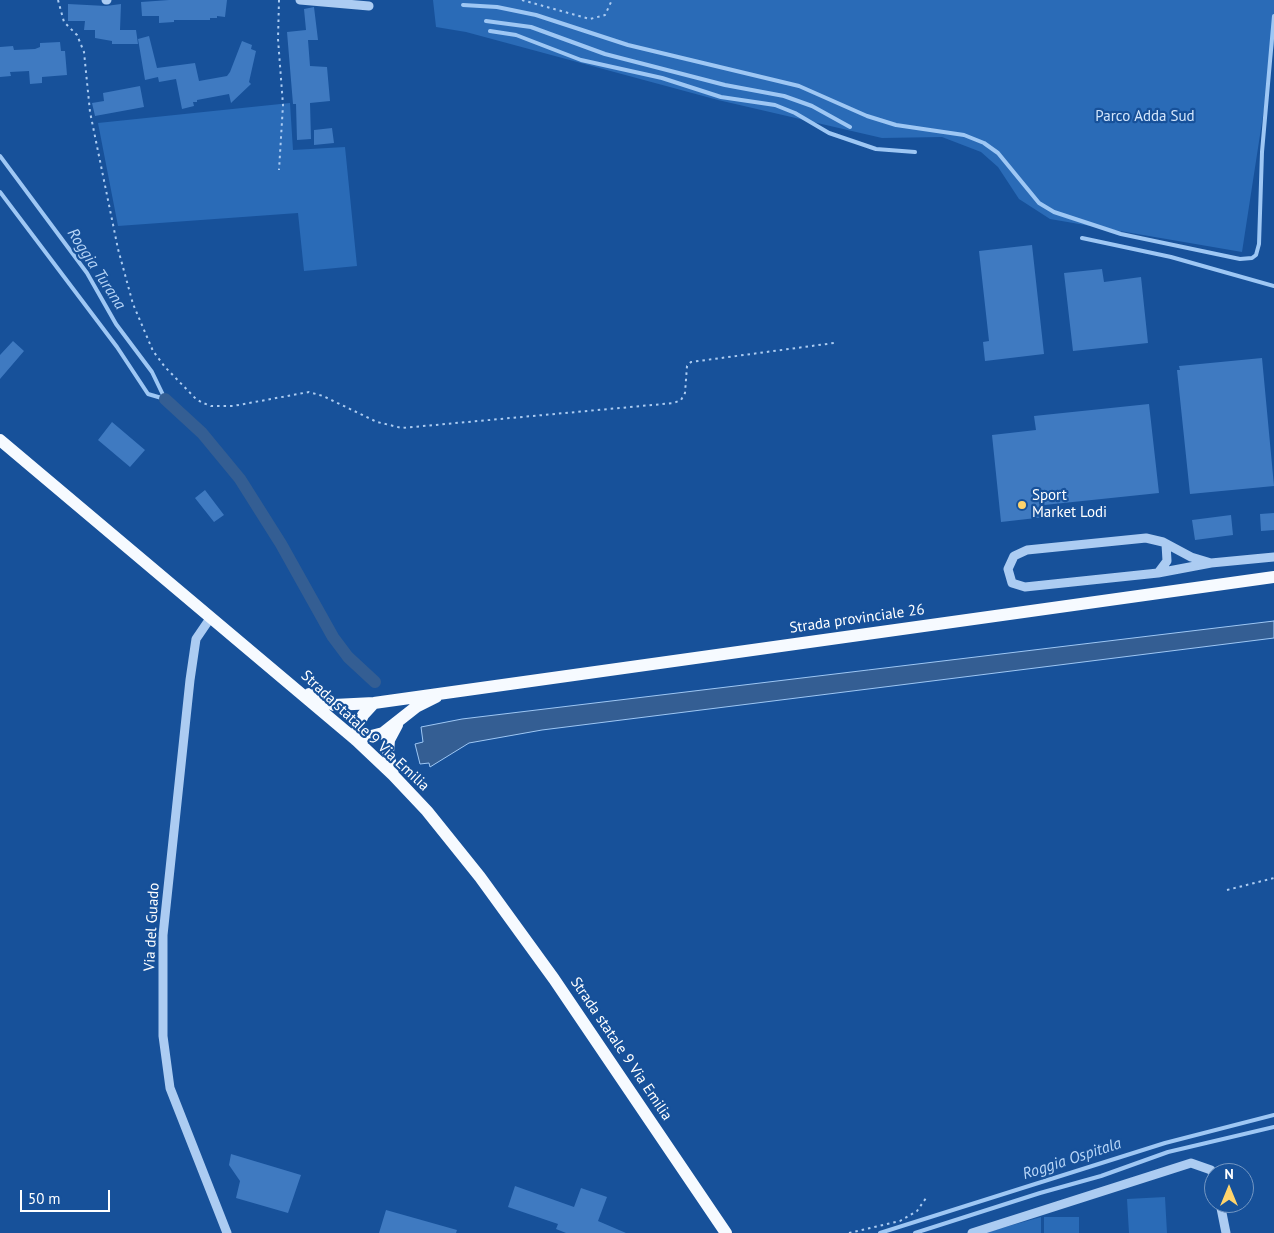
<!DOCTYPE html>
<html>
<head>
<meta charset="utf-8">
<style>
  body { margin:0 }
  #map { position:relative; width:1274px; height:1233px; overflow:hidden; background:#17519a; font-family:"PT Sans",sans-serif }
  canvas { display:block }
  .north { position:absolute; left:1204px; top:1163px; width:50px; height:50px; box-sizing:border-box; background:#17519a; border:1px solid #7497c2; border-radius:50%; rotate:0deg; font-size:14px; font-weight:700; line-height:20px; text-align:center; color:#fff }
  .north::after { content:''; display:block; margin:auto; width:18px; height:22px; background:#ffd46c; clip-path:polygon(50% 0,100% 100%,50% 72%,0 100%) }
  .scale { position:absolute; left:20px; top:1190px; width:90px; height:22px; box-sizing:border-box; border:2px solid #fff; border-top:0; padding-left:6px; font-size:15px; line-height:18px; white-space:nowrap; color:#fff; -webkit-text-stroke:4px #17519a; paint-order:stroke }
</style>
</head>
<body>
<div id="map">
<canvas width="1274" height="1233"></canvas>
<div class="north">N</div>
<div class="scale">50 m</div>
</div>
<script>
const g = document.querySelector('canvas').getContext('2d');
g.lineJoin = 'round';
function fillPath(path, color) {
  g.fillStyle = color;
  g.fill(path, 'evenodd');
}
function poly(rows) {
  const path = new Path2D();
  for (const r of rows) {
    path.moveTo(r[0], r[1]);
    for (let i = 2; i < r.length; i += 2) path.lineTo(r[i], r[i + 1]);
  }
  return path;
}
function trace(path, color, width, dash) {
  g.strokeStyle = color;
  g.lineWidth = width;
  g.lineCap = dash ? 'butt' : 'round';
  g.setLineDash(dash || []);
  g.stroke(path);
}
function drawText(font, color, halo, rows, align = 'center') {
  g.font = font + ' "PT Sans",sans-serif';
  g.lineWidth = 4.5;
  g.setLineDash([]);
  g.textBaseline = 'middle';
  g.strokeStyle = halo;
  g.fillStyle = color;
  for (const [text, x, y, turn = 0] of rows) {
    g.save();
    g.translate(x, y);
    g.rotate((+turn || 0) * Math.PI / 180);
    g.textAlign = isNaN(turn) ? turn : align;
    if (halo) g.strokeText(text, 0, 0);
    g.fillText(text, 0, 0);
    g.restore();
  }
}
fillPath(poly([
  [433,0,1274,0,1274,44,1242,252,1050,219,1019,199,998,167,981,152,942,137,882,138,718,100,466,32,436,27],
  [290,103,293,150,345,147,357,266,304,271,298,213,118,226,98,123],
  [1165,1197,1167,1233,1129,1233,1127,1199],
  [1041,1217,1041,1233,984,1233],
  [1044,1217,1079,1217,1079,1233,1044,1233]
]), '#2a6bb7');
const water = poly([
  [1274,621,1274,638,542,730,469,743,430,767,429,763,420,764,415,744,423,742,421,727,462,719,1274,621]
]);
fillPath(water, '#345e93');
trace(water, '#9ec7f4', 1);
trace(poly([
  [463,5,497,7,536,15,628,45,799,86,867,116,896,125,964,135,984,143,998,153,1039,203,1054,212,1121,234,1240,259,1252,258,1256,255,1259,244,1262,152,1274,16],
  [486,21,531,27,605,54,725,85,784,96,812,106,850,127],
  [490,31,516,35,581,60,662,78,721,97,775,105,795,113,829,133,876,149,915,152],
  [0,156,87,273,116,324,152,372,165,399],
  [0,192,117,347,148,394,165,399],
  [1082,238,1171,257,1274,286],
  [880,1233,1165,1143,1274,1115],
  [915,1233,1040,1193,1101,1176,1168,1152,1274,1127]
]), '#9ec7f4', 4);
trace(poly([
  [165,399,202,433,240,479,281,544,333,637,348,657,375,682]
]), '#345e93', 12);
fillPath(poly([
  [169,0,227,0,225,17,217,16,217,18,210,18,210,20,174,20,174,22,159,23,159,16,142,16,141,2],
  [68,4,106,6,121,4,120,30,136,30,138,44,112,44,112,41,95,38,95,30,84,30,85,21,68,21],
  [314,7,318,40,308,40,310,66,327,67,330,101,310,103,311,139,297,140,296,104,293,104,287,32,306,30,304,9],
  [149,36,157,68,195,63,199,81,227,76,230,72,242,41,252,45,251,49,256,51,249,82,251,84,231,103,229,94,197,100,197,102,193,102,194,106,182,109,176,79,159,82,158,77,145,80,138,39],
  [60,42,61,51,65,51,67,75,42,77,42,83,30,84,29,71,10,72,11,76,0,77,0,47,13,46,14,50,35,49,40,47,40,43],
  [140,86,144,107,95,116,92,103,104,101,103,93],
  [332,128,334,143,314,145,314,130],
  [1032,245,1044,354,985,361,983,342,989,341,979,251],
  [1102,269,1104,282,1141,277,1148,343,1073,351,1064,273],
  [13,341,24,351,0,379,0,355],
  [1262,358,1274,486,1190,494,1177,370,1180,370,1179,366],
  [1149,404,1159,493,1044,505,1045,517,1001,522,992,435,1036,430,1034,416],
  [112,422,145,450,130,467,98,440],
  [205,490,224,515,214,522,195,498],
  [1274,513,1274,530,1261,531,1260,514],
  [1231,515,1233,535,1195,540,1192,520],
  [231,1154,301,1175,288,1213,236,1198,240,1181,229,1165],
  [515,1186,574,1207,581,1188,607,1197,598,1221,626,1233,566,1233,556,1229,558,1224,508,1207],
  [386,1210,457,1230,456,1233,379,1233]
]), '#3f7ac1');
trace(poly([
  [58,0,64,22,77,35,84,52,90,112,118,249,133,304,153,351,165,367,196,399,203,403,211,406,233,406,309,392,323,396,377,422,402,428,674,403,681,400,685,393,687,366,691,362,834,343],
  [279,0,278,39,283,105,279,170],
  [522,0,590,19,605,15,612,0],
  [1227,890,1274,878],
  [849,1233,900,1221,917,1211,926,1198]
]), '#acccf2', 2, [2.5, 4]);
trace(poly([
  [106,0,107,0],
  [300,0,369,6],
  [1211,563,1191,557,1163,542,1146,538,1027,550,1014,556,1008,569,1012,583,1025,587,1158,573,1211,563,1274,557],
  [1158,573,1167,561,1166,544],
  [211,617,196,639,190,680,163,935,163,1036,170,1088,227,1233],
  [1220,1203,1226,1233],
  [972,1233,1191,1163,1211,1170,1214,1178]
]), '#acccf2', 9);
trace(poly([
  [0,440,356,740,393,775,427,811,480,877,554,979,726,1233],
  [309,694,334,705,374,703,1274,577],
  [356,740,383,733,416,707,436,697],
  [356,740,358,727,363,715,374,703],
  [393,775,388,752,389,740,397,725]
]), '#f6faff', 12);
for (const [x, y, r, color] of [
  [1022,505,5,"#ffd46c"]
]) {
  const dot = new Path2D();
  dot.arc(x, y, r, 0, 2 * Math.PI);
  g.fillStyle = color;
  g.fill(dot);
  trace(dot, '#17519a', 2);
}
drawText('15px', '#d3e6fc', '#17519a', [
  ["Parco Adda Sud",1145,117]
]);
drawText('15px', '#fff', '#17519a', [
  ["Sport",1032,496],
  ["Market Lodi",1032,513]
], 'left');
drawText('15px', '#fff', '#17519a', [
  ["Strada provinciale 26",857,619,-8],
  ["Strada statale 9 Via Emilia",365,731,43],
  ["Via del Guado",152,927,-87],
  ["Strada statale 9 Via Emilia",621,1049,56]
]);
drawText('italic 16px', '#b8d6f8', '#17519a', [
  ["Roggia Turana",96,269,57],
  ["Roggia Ospitala",1072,1159,-18]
]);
</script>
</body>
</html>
